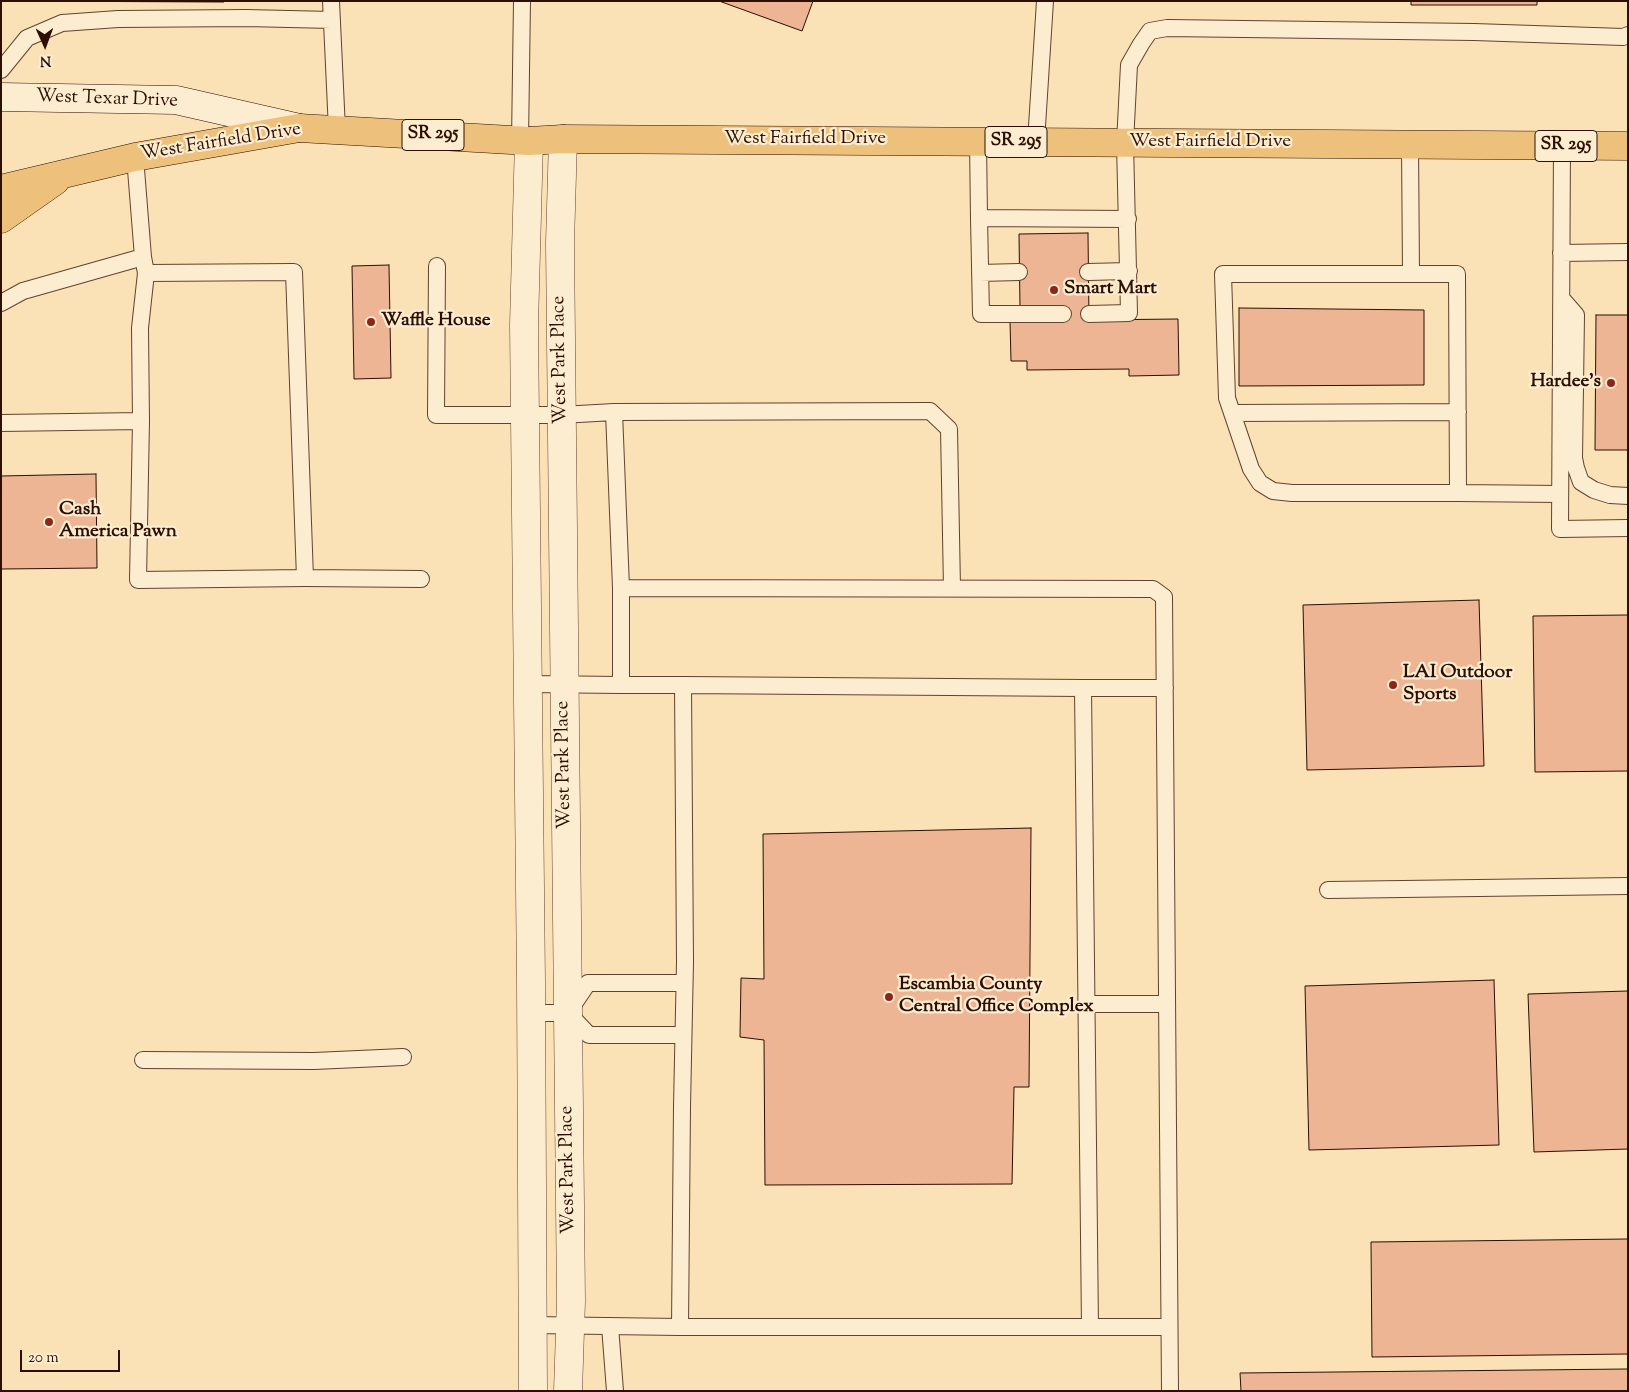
<!DOCTYPE html>
<html>
<head>
<meta charset="utf-8">
<style>
  body { margin:0 }
  #map { position:relative; width:1629px; height:1392px; overflow:hidden; background:#fae1b6; font-family:"Sorts Mill Goudy",serif }
  canvas { display:block }
  .frame { position:absolute; inset:0; border:2px solid #2c0e02; pointer-events:none }
  .north { position:absolute; left:20px; top:20px; width:50px; height:50px; -webkit-text-stroke:4px #fcecd0; paint-order:stroke; rotate:178deg; font-size:14px; font-weight:700; line-height:20px; text-align:center; color:#2c0e02 }
  .north::after { content:''; display:block; margin:auto; width:18px; height:22px; background:#2c0e02; clip-path:polygon(50% 0,100% 100%,50% 72%,0 100%) }
  .scale { position:absolute; left:20px; top:1350px; width:100px; height:22px; box-sizing:border-box; border:2px solid #2c0e02; border-top:0; padding-left:6px; font-size:15px; line-height:18px; white-space:nowrap; color:#2c0e02; -webkit-text-stroke:4px #fcecd0; paint-order:stroke }
</style>
</head>
<body>
<div id="map">
<canvas width="1629" height="1392"></canvas>
<div class="frame"></div>
<div class="north">N</div>
<div class="scale">20 m</div>
</div>
<script>
const g = document.querySelector('canvas').getContext('2d');
g.lineJoin = 'round';
function fillPath(path, color) {
  g.fillStyle = color;
  g.fill(path, 'evenodd');
}
function poly(rows) {
  const path = new Path2D();
  for (const r of rows) {
    path.moveTo(r[0], r[1]);
    for (let i = 2; i < r.length; i += 2) path.lineTo(r[i], r[i + 1]);
  }
  return path;
}
function trace(path, color, width, dash) {
  g.strokeStyle = color;
  g.lineWidth = width;
  g.lineCap = dash ? 'butt' : 'round';
  g.setLineDash(dash || []);
  g.stroke(path);
}
function drawText(font, color, halo, rows, align = 'center') {
  g.font = font + ' "Sorts Mill Goudy",serif';
  g.lineWidth = 4.5;
  g.setLineDash([]);
  g.textBaseline = 'middle';
  g.strokeStyle = halo;
  g.fillStyle = color;
  for (const [text, x, y, turn = 0] of rows) {
    g.save();
    g.translate(x, y);
    g.rotate((+turn || 0) * Math.PI / 180);
    g.textAlign = isNaN(turn) ? turn : align;
    if (halo) g.strokeText(text, 0, 0);
    g.fillText(text, 0, 0);
    g.restore();
  }
}
const building = poly([
  [1,1,224,1,224,2,1,1],
  [719,1,813,1,802,31,719,1],
  [1411,1,1537,1,1537,5,1411,5,1411,1],
  [1088,233,1089,320,1178,319,1179,375,1129,376,1129,369,1027,370,1027,361,1011,361,1010,321,1020,308,1019,234,1088,233],
  [389,265,391,378,354,379,352,266,389,265],
  [1239,308,1424,310,1424,385,1239,386,1239,308],
  [1596,315,1628,315,1628,450,1595,450,1596,315],
  [96,474,97,568,1,569,1,476,96,474],
  [1479,600,1484,766,1307,770,1303,605,1479,600],
  [1628,615,1628,771,1535,772,1533,616,1628,615],
  [1031,828,1029,1087,1014,1087,1012,1184,765,1185,764,1040,740,1037,741,978,764,979,763,834,1031,828],
  [1494,980,1499,1145,1309,1150,1305,986,1494,980],
  [1628,991,1628,1149,1534,1152,1528,994,1628,991],
  [1628,1239,1628,1354,1372,1357,1371,1242,1628,1239],
  [1628,1369,1628,1391,1241,1391,1240,1373,1628,1369]
]);
fillPath(building, '#eeb594');
trace(building, '#2c0e02', 1);
const service = poly([
  [331,1,337,130],
  [1,70,27,38,62,23,118,19,246,18,332,20],
  [520,141,522,1],
  [978,141,979,218],
  [1036,142,1045,1],
  [1410,145,1411,273],
  [1562,145,1560,529,1628,528],
  [1561,253,1628,252],
  [437,266,436,415,561,415,614,412,621,588,621,685,528,684],
  [1088,272,1129,271],
  [146,273,294,272,305,578],
  [980,273,1019,272],
  [1562,299,1576,315,1574,458,1576,468,1581,482,1594,490,1610,495,1628,496],
  [1,303,23,291,143,257,135,157],
  [1063,314,981,314,979,218,1128,219],
  [1089,314,1129,313,1125,143,1129,65,1141,44,1150,31,1167,28,1474,32,1623,37,1628,35],
  [614,412,930,411,949,429,952,588],
  [1233,413,1458,412],
  [141,421,138,580,305,578,421,579],
  [1,423,141,421,140,328,146,273,143,257],
  [1458,493,1292,493,1273,491,1260,483,1251,469,1227,398,1223,274,1457,274,1458,493,1559,494],
  [621,588,1153,589,1164,597,1170,1391],
  [683,685,1083,688],
  [1165,688,1083,688,1090,1327,1169,1327],
  [1328,890,1628,886],
  [1087,1004,1167,1004],
  [569,1011,588,983,684,983],
  [530,1013,568,1013,589,1035,683,1035],
  [143,1060,314,1061,403,1057],
  [533,1325,680,1327,682,1107,685,962,683,685,621,685],
  [610,1326,615,1391],
  [680,1327,1090,1327]
]);
const minor = poly([
  [563,139,560,243,571,1301,568,1391],
  [529,141,524,325,531,982,533,1391]
]);
const secondary = poly([
  [1,97,176,100,299,128]
]);
const primary = poly([
  [1,189,135,157,299,128,529,141,563,139,1628,146],
  [1,219,55,181]
]);
trace(service, '#60432f', 18);
trace(minor, '#60432f', 29);
trace(secondary, '#2c0e02', 29);
trace(primary, '#2c0e02', 29);
trace(service, '#fcecd0', 16);
trace(minor, '#fcecd0', 28);
trace(secondary, '#fcecd0', 28);
trace(primary, '#edc07b', 28);
for (const [x, y, r, color] of [
  [1054,290,5,"#8f2418"],
  [371,322,5,"#8f2418"],
  [1611,383,5,"#8f2418"],
  [49,522,5,"#8f2418"],
  [1393,685,5,"#8f2418"],
  [889,997,5,"#8f2418"]
]) {
  const dot = new Path2D();
  dot.arc(x, y, r, 0, 2 * Math.PI);
  g.fillStyle = color;
  g.fill(dot);
  trace(dot, '#fcecd0', 2);
}
for (const [x, y, w] of [
  [433,135,62],
  [1016,142,62],
  [1566,146,62]
]) {
  const box = new Path2D();
  box.roundRect(x - w / 2, y - 15.5, w, 31, 4);
  g.fillStyle = '#fcecd0';
  g.fill(box);
  trace(box, '#2c0e02', 1);
}
drawText('bold 18px', '#2c0e02', null, [
  ["SR 295",433,135],
  ["SR 295",1016,142],
  ["SR 295",1566,146]
]);
drawText('19px', '#2c0e02', '#fcecd0', [
  ["West Texar Drive",107,100,2],
  ["West Fairfield Drive",805,140],
  ["West Fairfield Drive",221,143,-9],
  ["West Fairfield Drive",1210,143],
  ["West Park Place",561,360,-91],
  ["West Park Place",565,765,-91],
  ["West Park Place",569,1170,-91]
]);
drawText('bold 19px', '#2c0e02', '#fcecd0', [
  ["Smart Mart",1064,290],
  ["Waffle House",381,322],
  ["Hardee's",1601,383,"right"],
  ["Cash",59,511],
  ["America Pawn",59,533],
  ["LAI Outdoor",1403,674],
  ["Sports",1403,696],
  ["Escambia County",899,986],
  ["Central Office Complex",899,1008]
], 'left');
</script>
</body>
</html>
